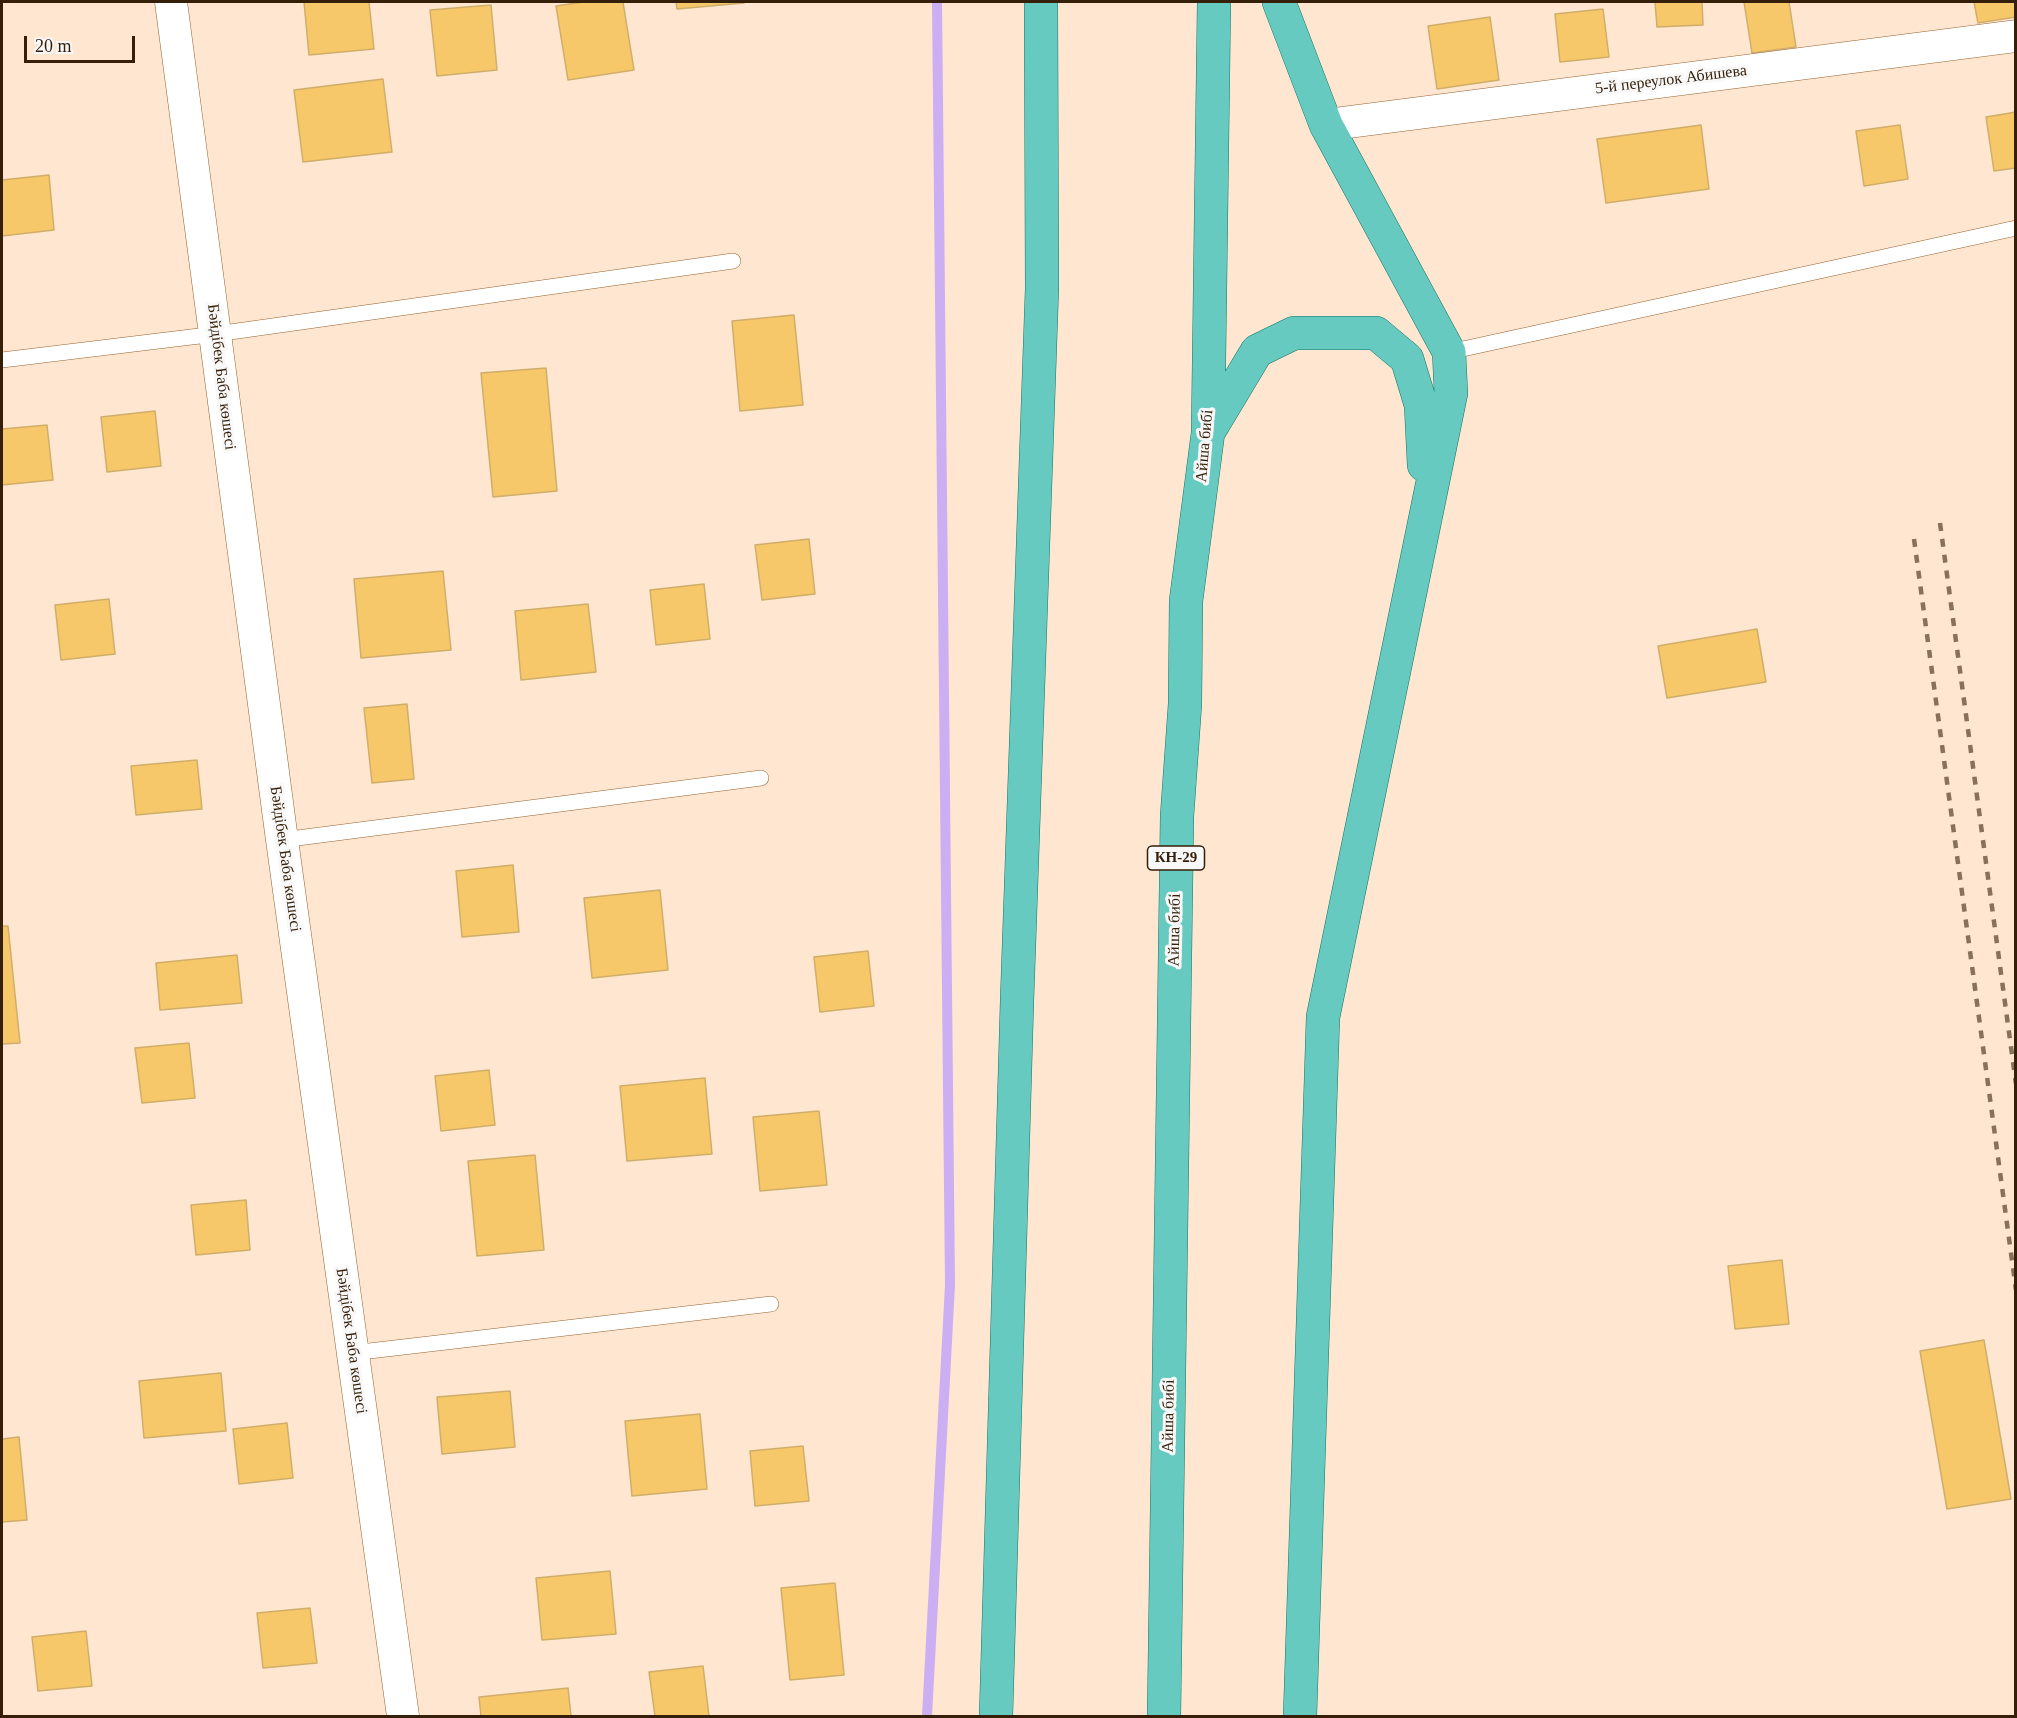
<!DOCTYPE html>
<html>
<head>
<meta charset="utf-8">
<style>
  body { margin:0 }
  #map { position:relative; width:2017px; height:1718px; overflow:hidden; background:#fee6d1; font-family:"Times New Roman",serif }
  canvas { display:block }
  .frame { position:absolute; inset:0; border:3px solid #351f08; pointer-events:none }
  .scale { position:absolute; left:24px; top:36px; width:111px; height:27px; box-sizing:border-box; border:3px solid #351f08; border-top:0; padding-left:8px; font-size:18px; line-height:21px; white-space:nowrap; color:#351f08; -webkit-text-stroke:4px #f8f8f8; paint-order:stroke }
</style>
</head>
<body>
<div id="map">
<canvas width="2017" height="1718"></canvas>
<div class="frame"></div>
<div class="scale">20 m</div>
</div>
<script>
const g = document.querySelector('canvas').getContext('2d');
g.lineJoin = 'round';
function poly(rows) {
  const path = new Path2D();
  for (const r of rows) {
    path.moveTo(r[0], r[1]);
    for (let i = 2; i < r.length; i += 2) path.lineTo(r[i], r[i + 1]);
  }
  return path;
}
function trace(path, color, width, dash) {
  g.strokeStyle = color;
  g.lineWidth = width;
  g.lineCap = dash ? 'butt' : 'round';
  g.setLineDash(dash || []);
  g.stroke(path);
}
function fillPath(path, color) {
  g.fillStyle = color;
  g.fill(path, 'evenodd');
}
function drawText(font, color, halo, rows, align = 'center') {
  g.font = font + ' "Times New Roman",serif';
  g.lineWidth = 6;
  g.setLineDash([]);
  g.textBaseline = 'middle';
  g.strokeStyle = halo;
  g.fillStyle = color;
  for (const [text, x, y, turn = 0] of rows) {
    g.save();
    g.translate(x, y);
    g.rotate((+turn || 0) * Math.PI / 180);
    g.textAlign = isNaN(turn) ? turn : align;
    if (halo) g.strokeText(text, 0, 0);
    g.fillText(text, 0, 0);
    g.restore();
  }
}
trace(poly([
  [927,1716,950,1285,937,2]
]), '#ccaef3', 10);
const building = poly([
  [304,2,369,2,374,49,309,55,304,2],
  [583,2,623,2,634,70,568,80,556,6,583,2],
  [676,2,743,2,744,3,677,9,676,2],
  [1655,2,1702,2,1703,25,1657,27,1655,2],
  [1744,2,1789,2,1796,47,1752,53,1744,2],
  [1974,2,2016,2,2016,17,1978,23,1974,2],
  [491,5,497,70,437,76,430,10,491,5],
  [1603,9,1609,57,1560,62,1555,14,1603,9],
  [1490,17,1499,80,1437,89,1428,26,1490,17],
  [383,79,392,152,303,162,294,90,383,79],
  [2016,112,2016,168,1994,171,1986,117,2016,112],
  [1701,125,1709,189,1606,203,1597,139,1701,125],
  [1900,125,1908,179,1864,186,1856,131,1900,125],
  [49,175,54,230,2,236,2,180,49,175],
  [794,315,803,405,740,411,732,321,794,315],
  [546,368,557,491,493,497,481,373,546,368],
  [155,411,161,466,107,472,101,417,155,411],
  [47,425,53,480,2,485,2,429,47,425],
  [809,539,815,594,762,600,755,545,809,539],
  [443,571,451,650,361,658,354,579,443,571],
  [704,584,710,639,656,645,650,590,704,584],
  [109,599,115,654,61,660,55,605,109,599],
  [588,604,596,672,521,680,515,611,588,604],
  [1757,629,1766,682,1667,698,1658,646,1757,629],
  [407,704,414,779,372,783,364,708,407,704],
  [197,760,202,809,136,815,131,766,197,760],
  [513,865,519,932,462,937,456,871,513,865],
  [660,890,668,970,592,978,584,898,660,890],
  [2,926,8,926,20,1043,2,1044,2,926],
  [868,951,874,1006,820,1012,814,957,868,951],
  [237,955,242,1003,160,1010,156,963,237,955],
  [189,1043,195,1098,142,1103,135,1048,189,1043],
  [489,1070,495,1125,441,1131,435,1076,489,1070],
  [705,1078,712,1154,627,1161,620,1086,705,1078],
  [819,1111,827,1185,760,1191,753,1117,819,1111],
  [535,1155,544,1250,477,1256,468,1161,535,1155],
  [246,1200,250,1250,196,1255,191,1205,246,1200],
  [1782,1260,1789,1324,1735,1329,1728,1266,1782,1260],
  [1984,1340,2011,1499,1947,1509,1920,1351,1984,1340],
  [221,1373,226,1431,144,1438,139,1381,221,1373],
  [510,1391,515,1447,442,1454,437,1397,510,1391],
  [700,1414,707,1489,632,1496,625,1421,700,1414],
  [287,1423,293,1478,239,1484,233,1429,287,1423],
  [19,1437,27,1520,2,1522,2,1439,19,1437],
  [803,1446,809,1501,755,1506,750,1451,803,1446],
  [610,1571,616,1634,542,1640,536,1578,610,1571],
  [835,1583,844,1675,790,1680,781,1588,835,1583],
  [310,1608,317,1663,263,1668,257,1613,310,1608],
  [86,1631,92,1686,38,1691,32,1637,86,1631],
  [703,1666,709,1716,655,1716,649,1672,703,1666],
  [568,1688,571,1716,481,1716,479,1697,568,1688]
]);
fillPath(building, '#f7c869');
trace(building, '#d0ae69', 1.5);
const lane = poly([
  [1449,352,2016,228],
  [2,360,216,334,733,261],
  [282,840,761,778],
  [352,1353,771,1304]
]);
const street = poly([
  [171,2,282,840,403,1716],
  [1326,125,2016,36]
]);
const primary = poly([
  [1279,2,1326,125,1449,352,1451,393,1323,1017,1300,1716],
  [1209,431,1257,351,1294,333,1376,333,1407,359,1421,405,1424,465],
  [996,1716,1017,1001,1042,288,1041,2],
  [1164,1716,1177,816,1185,704,1186,601,1208,433,1214,2]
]);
trace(lane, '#98632e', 16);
trace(street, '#98632e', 33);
trace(primary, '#137765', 34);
trace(lane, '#fff', 15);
trace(street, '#fff', 32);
trace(primary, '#66cac1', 33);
trace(poly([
  [1940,523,2016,1084],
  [1914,539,2016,1290]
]), '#87715a', 4.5, [8, 8]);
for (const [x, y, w] of [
  [1176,858,57]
]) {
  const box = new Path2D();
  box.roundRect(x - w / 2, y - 12, w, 24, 4.5);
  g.fillStyle = '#f8f8f8';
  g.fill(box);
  trace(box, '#351f08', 1.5);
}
drawText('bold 15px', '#351f08', null, [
  ["КН-29",1176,858]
]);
drawText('16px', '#351f08', '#f8f8f8', [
  ["5-й переулок Абишева",1671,80,-7],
  ["Бәйдібек Баба көшесі",221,377,83],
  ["Айша бибі",1205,446,-85],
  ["Бәйдібек Баба көшесі",285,859,82],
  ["Айша бибі",1175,930,-89],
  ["Бәйдібек Баба көшесі",351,1341,82],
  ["Айша бибі",1169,1416,-89]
]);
</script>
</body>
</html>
